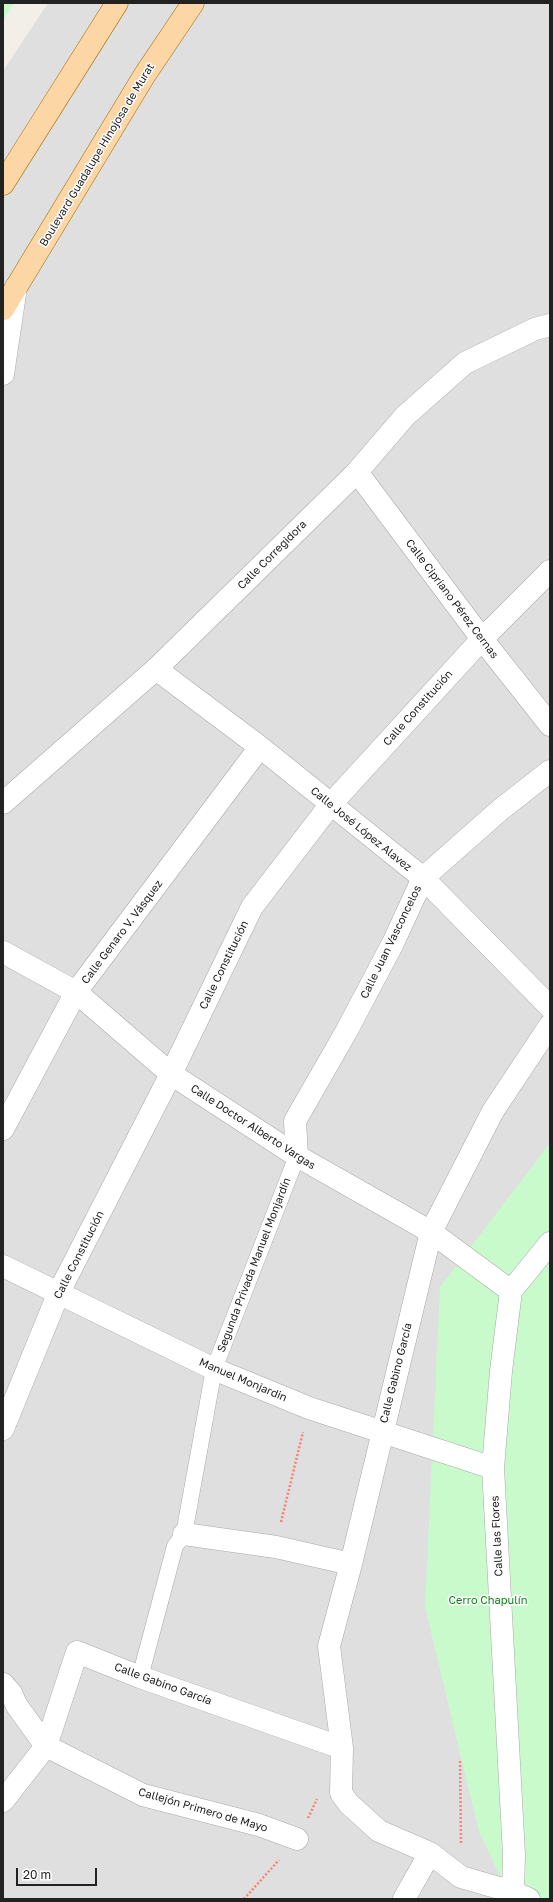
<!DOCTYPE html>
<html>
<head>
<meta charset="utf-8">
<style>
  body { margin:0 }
  #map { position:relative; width:553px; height:1902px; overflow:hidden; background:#f2efe9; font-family:"Golos Text",sans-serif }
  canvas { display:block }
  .frame { position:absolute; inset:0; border:4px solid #222; pointer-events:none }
  .scale { position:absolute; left:16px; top:1868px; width:81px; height:18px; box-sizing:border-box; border:2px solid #222; border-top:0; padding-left:5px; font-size:12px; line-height:14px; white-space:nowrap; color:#222; -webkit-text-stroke:3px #fff; paint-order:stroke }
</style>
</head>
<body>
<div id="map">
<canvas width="553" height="1902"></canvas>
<div class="frame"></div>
<div class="scale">20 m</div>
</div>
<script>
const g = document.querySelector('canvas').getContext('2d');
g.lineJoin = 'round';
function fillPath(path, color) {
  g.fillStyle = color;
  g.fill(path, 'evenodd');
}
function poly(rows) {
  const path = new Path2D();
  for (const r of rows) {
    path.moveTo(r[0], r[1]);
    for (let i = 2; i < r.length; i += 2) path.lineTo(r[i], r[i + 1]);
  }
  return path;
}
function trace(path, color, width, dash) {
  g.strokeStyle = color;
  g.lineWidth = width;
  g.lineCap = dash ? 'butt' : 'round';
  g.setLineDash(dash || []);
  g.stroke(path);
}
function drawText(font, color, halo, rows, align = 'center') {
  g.font = font + ' "Golos Text",sans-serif';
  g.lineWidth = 3;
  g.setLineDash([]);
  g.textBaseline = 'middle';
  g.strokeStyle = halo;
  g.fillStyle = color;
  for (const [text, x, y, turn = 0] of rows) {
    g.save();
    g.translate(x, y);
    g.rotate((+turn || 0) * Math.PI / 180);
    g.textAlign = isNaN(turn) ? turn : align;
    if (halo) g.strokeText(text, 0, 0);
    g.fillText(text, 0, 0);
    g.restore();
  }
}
fillPath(poly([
  [48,3,550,3,550,1899,3,1899,3,71]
]), '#e0dfdf');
fillPath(poly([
  [3,3,14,3,3,21],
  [550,1143,550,1899,511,1899,479,1832,425,1607,440,1287]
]), '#c8facc');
const service = poly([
  [140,1677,175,1546,184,1534,214,1369,297,1156]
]);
const minor = poly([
  [357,472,482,639,550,725],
  [156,669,260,747,423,878,550,1007],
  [3,952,76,992,171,1074,297,1156,431,1232,511,1291],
  [3,1129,76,992,260,747],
  [297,1156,295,1121,346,1032,393,943,423,878,500,810,550,771],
  [3,1266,214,1369,309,1408,493,1468],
  [3,1429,59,1292,171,1074,252,907,331,804,482,639,550,571],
  [184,1534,276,1547,351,1564],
  [3,1684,11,1693,17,1706,46,1746,143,1795,259,1825,297,1839],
  [3,1801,46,1746,77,1652,140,1677,342,1748],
  [513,1892,514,1855,493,1468,501,1371,511,1291,550,1243],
  [404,1899,430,1853],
  [529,1899,513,1892,461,1877,430,1853,379,1831,349,1804,341,1793,342,1748,329,1646,351,1564,431,1232,493,1111,550,1025]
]);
const tertiary = poly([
  [3,374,16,287],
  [3,803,156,669,357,472,405,416,465,363,535,329,550,325]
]);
const primary = poly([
  [3,184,117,3],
  [3,309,144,76,193,3]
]);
trace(service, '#a9a9a9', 17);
trace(minor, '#a9a9a9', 23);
trace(tertiary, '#a9a9a9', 23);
trace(primary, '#a06b00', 23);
trace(poly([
  [281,1522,303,1432],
  [460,1761,461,1844],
  [308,1818,317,1799],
  [244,1899,279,1860]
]), '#fa8072', 2.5, [2, 2]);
trace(service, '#fff', 16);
trace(minor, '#fff', 22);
trace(tertiary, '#fff', 22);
trace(primary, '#fcd6a4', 22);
drawText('11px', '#222', '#fff', [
  ["Boulevard Guadalupe Hinojosa de Murat",97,155,-59],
  ["Calle Corregidora",272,555,-45],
  ["Calle Cipriano Pérez Cernas",452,599,53],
  ["Calle Constitución",418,708,-48],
  ["Calle José López Alavez",361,829,39],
  ["Calle Genaro V. Vásquez",122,932,-53],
  ["Calle Juan Vasconcelos",391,942,-64],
  ["Calle Constitución",224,965,-64],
  ["Calle Doctor Alberto Vargas",253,1127,33],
  ["Calle Constitución",79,1255,-63],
  ["Segunda Privada Manuel Monjardín",254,1265,-69],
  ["Calle Gabino García",396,1373,-76],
  ["Manuel Monjardin",243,1380,23],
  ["Calle las Flores",497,1536,-93],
  ["Calle Gabino García",163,1684,20],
  ["Callejón Primero de Mayo",203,1810,16]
]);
drawText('11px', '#0c8416', '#fff', [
  ["Cerro Chapulín",488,1601]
]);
</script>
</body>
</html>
